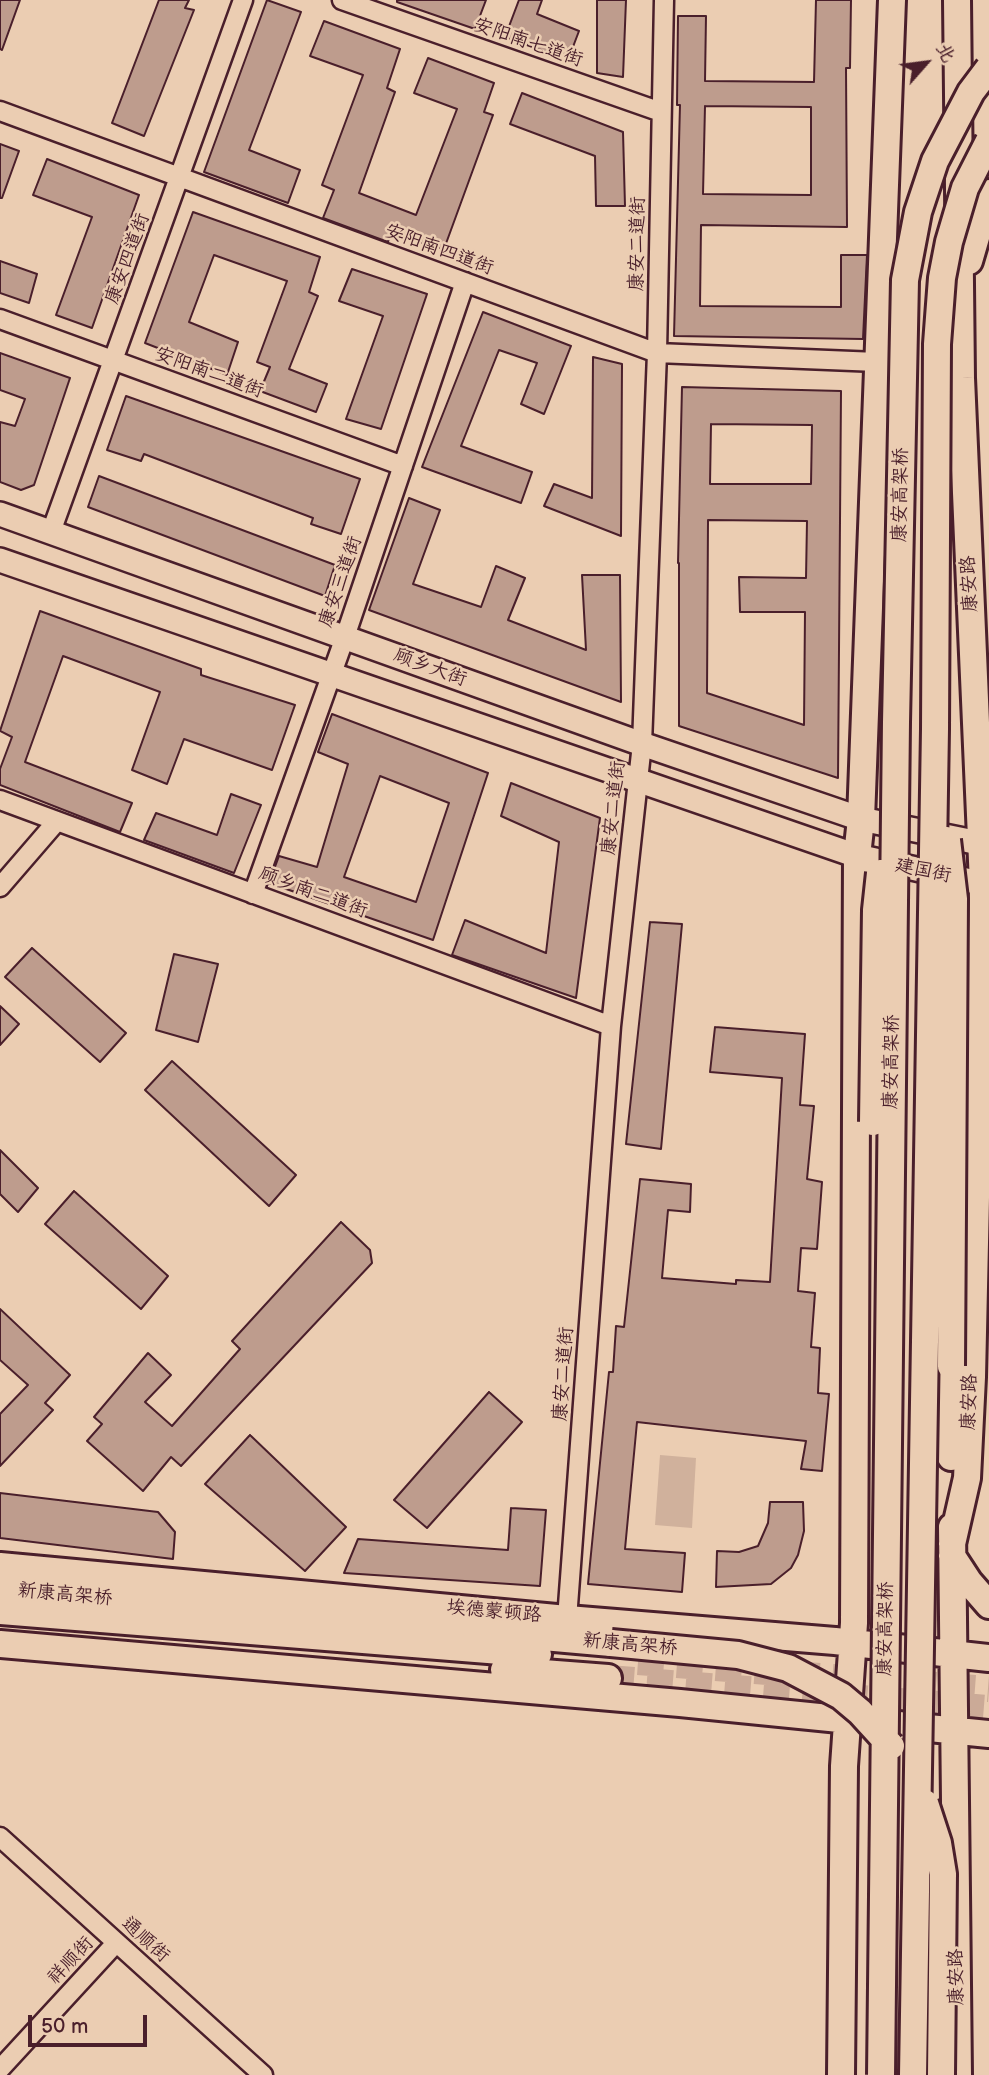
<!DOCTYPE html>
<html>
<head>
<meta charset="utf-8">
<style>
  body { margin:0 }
  #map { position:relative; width:989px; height:2075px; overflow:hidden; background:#ebcdb2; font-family:"Balsamiq Sans","LXGW WenKai TC",sans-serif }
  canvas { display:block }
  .north { position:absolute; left:891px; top:28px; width:70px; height:70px; -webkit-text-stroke:5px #ebcdb2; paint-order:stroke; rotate:62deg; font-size:19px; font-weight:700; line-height:28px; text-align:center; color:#4a1f2b }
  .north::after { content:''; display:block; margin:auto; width:24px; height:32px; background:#4a1f2b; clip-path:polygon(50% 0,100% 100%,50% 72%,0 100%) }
  .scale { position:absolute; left:28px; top:2015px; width:119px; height:32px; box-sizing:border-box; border:4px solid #4a1f2b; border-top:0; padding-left:9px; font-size:21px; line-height:24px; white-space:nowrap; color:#4a1f2b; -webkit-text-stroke:5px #ebcdb2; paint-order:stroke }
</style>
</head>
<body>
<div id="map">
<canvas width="989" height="2075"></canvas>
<div class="north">北</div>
<div class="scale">50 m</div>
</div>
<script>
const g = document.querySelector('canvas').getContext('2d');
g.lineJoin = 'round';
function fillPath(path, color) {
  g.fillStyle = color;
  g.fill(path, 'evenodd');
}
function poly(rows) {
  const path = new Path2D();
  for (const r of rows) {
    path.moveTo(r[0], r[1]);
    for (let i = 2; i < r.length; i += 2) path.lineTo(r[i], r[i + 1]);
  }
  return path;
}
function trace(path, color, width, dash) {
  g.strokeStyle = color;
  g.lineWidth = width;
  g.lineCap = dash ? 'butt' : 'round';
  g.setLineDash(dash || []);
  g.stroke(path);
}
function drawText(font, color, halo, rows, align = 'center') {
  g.font = font + ' "Balsamiq Sans","LXGW WenKai TC",sans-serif';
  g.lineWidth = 5;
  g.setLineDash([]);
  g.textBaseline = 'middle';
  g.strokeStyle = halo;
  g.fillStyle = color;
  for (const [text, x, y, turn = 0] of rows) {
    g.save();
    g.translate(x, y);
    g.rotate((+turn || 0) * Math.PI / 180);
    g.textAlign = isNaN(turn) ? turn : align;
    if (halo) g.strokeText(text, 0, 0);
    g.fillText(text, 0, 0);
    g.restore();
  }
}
fillPath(poly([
  [660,1455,696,1458,692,1528,655,1525]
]), '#d0b19c');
const building = poly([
  [0,0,20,0,2,50,0,49,0,0],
  [159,0,189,0,185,8,194,10,144,136,112,123,159,0],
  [267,0,301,12,249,150,300,170,288,203,204,172,267,0],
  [397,0,486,0,475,29,397,2,397,0],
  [519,0,542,0,537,14,579,31,568,60,505,37,519,0],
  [597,0,626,0,623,77,597,73,597,0],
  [816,0,851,0,850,68,846,68,847,227,701,225,700,306,841,307,841,255,867,255,863,339,674,336,680,105,677,105,678,16,706,16,705,81,814,82,816,0],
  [705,106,811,107,811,195,703,194,705,106],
  [324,21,400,49,387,88,395,92,359,193,416,215,457,109,414,93,428,58,494,83,484,112,493,115,444,249,390,234,388,242,323,218,334,190,322,185,363,75,310,56,324,21],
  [522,93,623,132,625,206,596,206,595,156,510,124,522,93],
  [0,144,19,151,2,198,0,198,0,144],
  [47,159,139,195,92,328,56,315,92,217,33,195,47,159],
  [193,212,320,257,309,292,318,296,289,369,327,384,316,412,260,391,270,367,257,362,287,281,214,255,189,322,238,342,227,375,145,343,193,212],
  [0,261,37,274,29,303,0,293,0,261],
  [352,269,427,294,381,429,346,419,383,316,339,301,352,269],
  [483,312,571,346,544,414,521,404,537,363,499,350,461,446,532,472,521,503,422,467,483,312],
  [0,353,70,378,34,485,21,490,0,482,0,422,15,426,25,399,0,390,0,353],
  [593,357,622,364,621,536,544,506,554,484,592,498,593,357],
  [682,387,841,391,838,778,679,726,679,563,678,563,682,387],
  [711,424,812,425,811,484,710,484,711,424],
  [708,520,807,521,806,578,739,577,740,612,805,612,804,725,707,693,708,520],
  [126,396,360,479,341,534,311,524,313,518,144,454,141,461,107,450,126,396],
  [99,476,335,565,325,596,88,507,99,476],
  [409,498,440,510,413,584,481,607,496,566,525,578,508,620,586,650,582,575,620,575,621,702,369,610,409,498],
  [40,611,201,669,201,675,295,705,272,770,184,739,167,784,132,770,160,692,63,656,25,762,132,803,120,832,0,785,0,769,12,737,0,731,40,611],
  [332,714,488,773,433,940,269,883,279,856,317,867,348,764,318,752,332,714],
  [380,776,449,803,416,902,344,877,380,776],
  [511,783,600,818,576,998,452,955,465,920,546,953,559,842,501,816,511,783],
  [231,794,261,805,234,873,144,840,156,813,217,835,231,794],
  [650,922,682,924,661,1149,626,1144,650,922],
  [32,948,126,1033,100,1062,5,977,32,948],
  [174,954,218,964,198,1042,156,1030,174,954],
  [0,1006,19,1024,0,1045,0,1006],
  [715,1027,805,1034,800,1105,814,1106,807,1179,822,1182,817,1249,801,1248,798,1291,815,1293,811,1347,820,1348,818,1393,829,1394,822,1471,801,1469,806,1441,637,1422,625,1549,685,1553,682,1592,588,1584,609,1372,613,1372,616,1326,624,1327,640,1179,691,1184,690,1212,668,1210,662,1278,736,1284,736,1280,770,1282,782,1078,710,1072,715,1027],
  [172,1061,296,1175,269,1206,145,1090,172,1061],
  [0,1150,38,1188,18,1212,0,1194,0,1150],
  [74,1191,168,1276,141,1309,45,1224,74,1191],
  [341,1222,370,1250,372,1263,181,1466,171,1457,143,1491,87,1441,102,1424,94,1417,148,1353,171,1375,145,1402,172,1426,240,1349,232,1341,341,1222],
  [0,1309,70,1375,45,1403,53,1410,0,1466,0,1414,28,1385,0,1360,0,1309],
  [489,1392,522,1422,427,1528,394,1500,489,1392],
  [250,1435,346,1527,305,1571,205,1484,250,1435],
  [0,1493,158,1512,175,1532,173,1559,0,1538,0,1493],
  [770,1502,803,1502,804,1531,798,1555,791,1568,771,1584,716,1587,717,1551,739,1552,758,1546,768,1523,770,1502],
  [511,1508,546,1510,540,1586,344,1573,358,1539,508,1550,511,1508]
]);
fillPath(building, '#be9c8d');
trace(building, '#4a1f2b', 2);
trace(poly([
  [638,1662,989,1689],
  [608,1678,989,1708]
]), '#cbaa97', 26, [26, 13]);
const minor = poly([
  [342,0,661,112],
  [0,111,657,353,877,362],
  [0,319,403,466],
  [51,532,243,0],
  [0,800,611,1026],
  [0,887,57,821],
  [253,894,345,637,465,282],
  [567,1619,611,1026,642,744,657,353,664,0],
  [0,1837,263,2075],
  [0,2069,116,1943]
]);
const major = poly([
  [0,514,642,744,861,819,989,845],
  [0,560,857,856,989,885]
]);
const highway = poly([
  [969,261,989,193],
  [951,1366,951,1457],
  [952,1527,958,2075],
  [952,1544,967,1478,972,1377,983,884,961,378,957,0],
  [952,1556,969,1582,989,1605],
  [0,1566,567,1619,835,1641,989,1658],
  [0,1589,611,1643],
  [0,1611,538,1654],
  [0,1644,680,1703,989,1734],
  [504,1670,608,1678],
  [841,2075,844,1766,854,1623,857,856,861,819,892,0]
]);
trace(minor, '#4a1f2b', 23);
trace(major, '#4a1f2b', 28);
trace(highway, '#4a1f2b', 32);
trace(minor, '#ebcdb2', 18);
trace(major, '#ebcdb2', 23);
trace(highway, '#ebcdb2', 26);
const highwayBridge = poly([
  [947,840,954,899,951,1366],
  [873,1122,876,910,880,873],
  [611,1643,738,1655,788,1668,841,1696,860,1712,891,1746],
  [925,1803,938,1843,943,1874,941,2075],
  [881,2075,896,722,905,280,918,212,935,161,971,92,989,68],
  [913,2075,935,729,937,344,942,278,949,242,965,188,989,141]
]);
trace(highwayBridge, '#4a1f2b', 32, []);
trace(highwayBridge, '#ebcdb2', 26);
drawText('19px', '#4a1f2b', '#ebcdb2', [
  ["安阳南七道街",528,43,19],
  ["康安二道街",638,244,-89],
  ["安阳南四道街",439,250,20],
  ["康安四道街",128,259,-70],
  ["安阳南二道街",209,373,20],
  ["康安高架桥",901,495,-89],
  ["康安三道街",341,582,-71],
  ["康安路",970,584,-93],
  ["顾乡大街",430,668,20],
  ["康安二道街",614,808,-84],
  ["建国街",923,871,12],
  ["顾乡南二道街",313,893,20],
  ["康安高架桥",892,1062,-89],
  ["康安二道街",564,1374,-86],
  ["康安路",970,1402,-88],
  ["新康高架桥",65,1595,5],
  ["埃德蒙顿路",494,1612,5],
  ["康安高架桥",886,1629,-89],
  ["新康高架桥",630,1645,5],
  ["通顺街",145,1940,42],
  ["祥顺街",71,1961,-47],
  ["康安路",957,1977,-91]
]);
</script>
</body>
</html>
